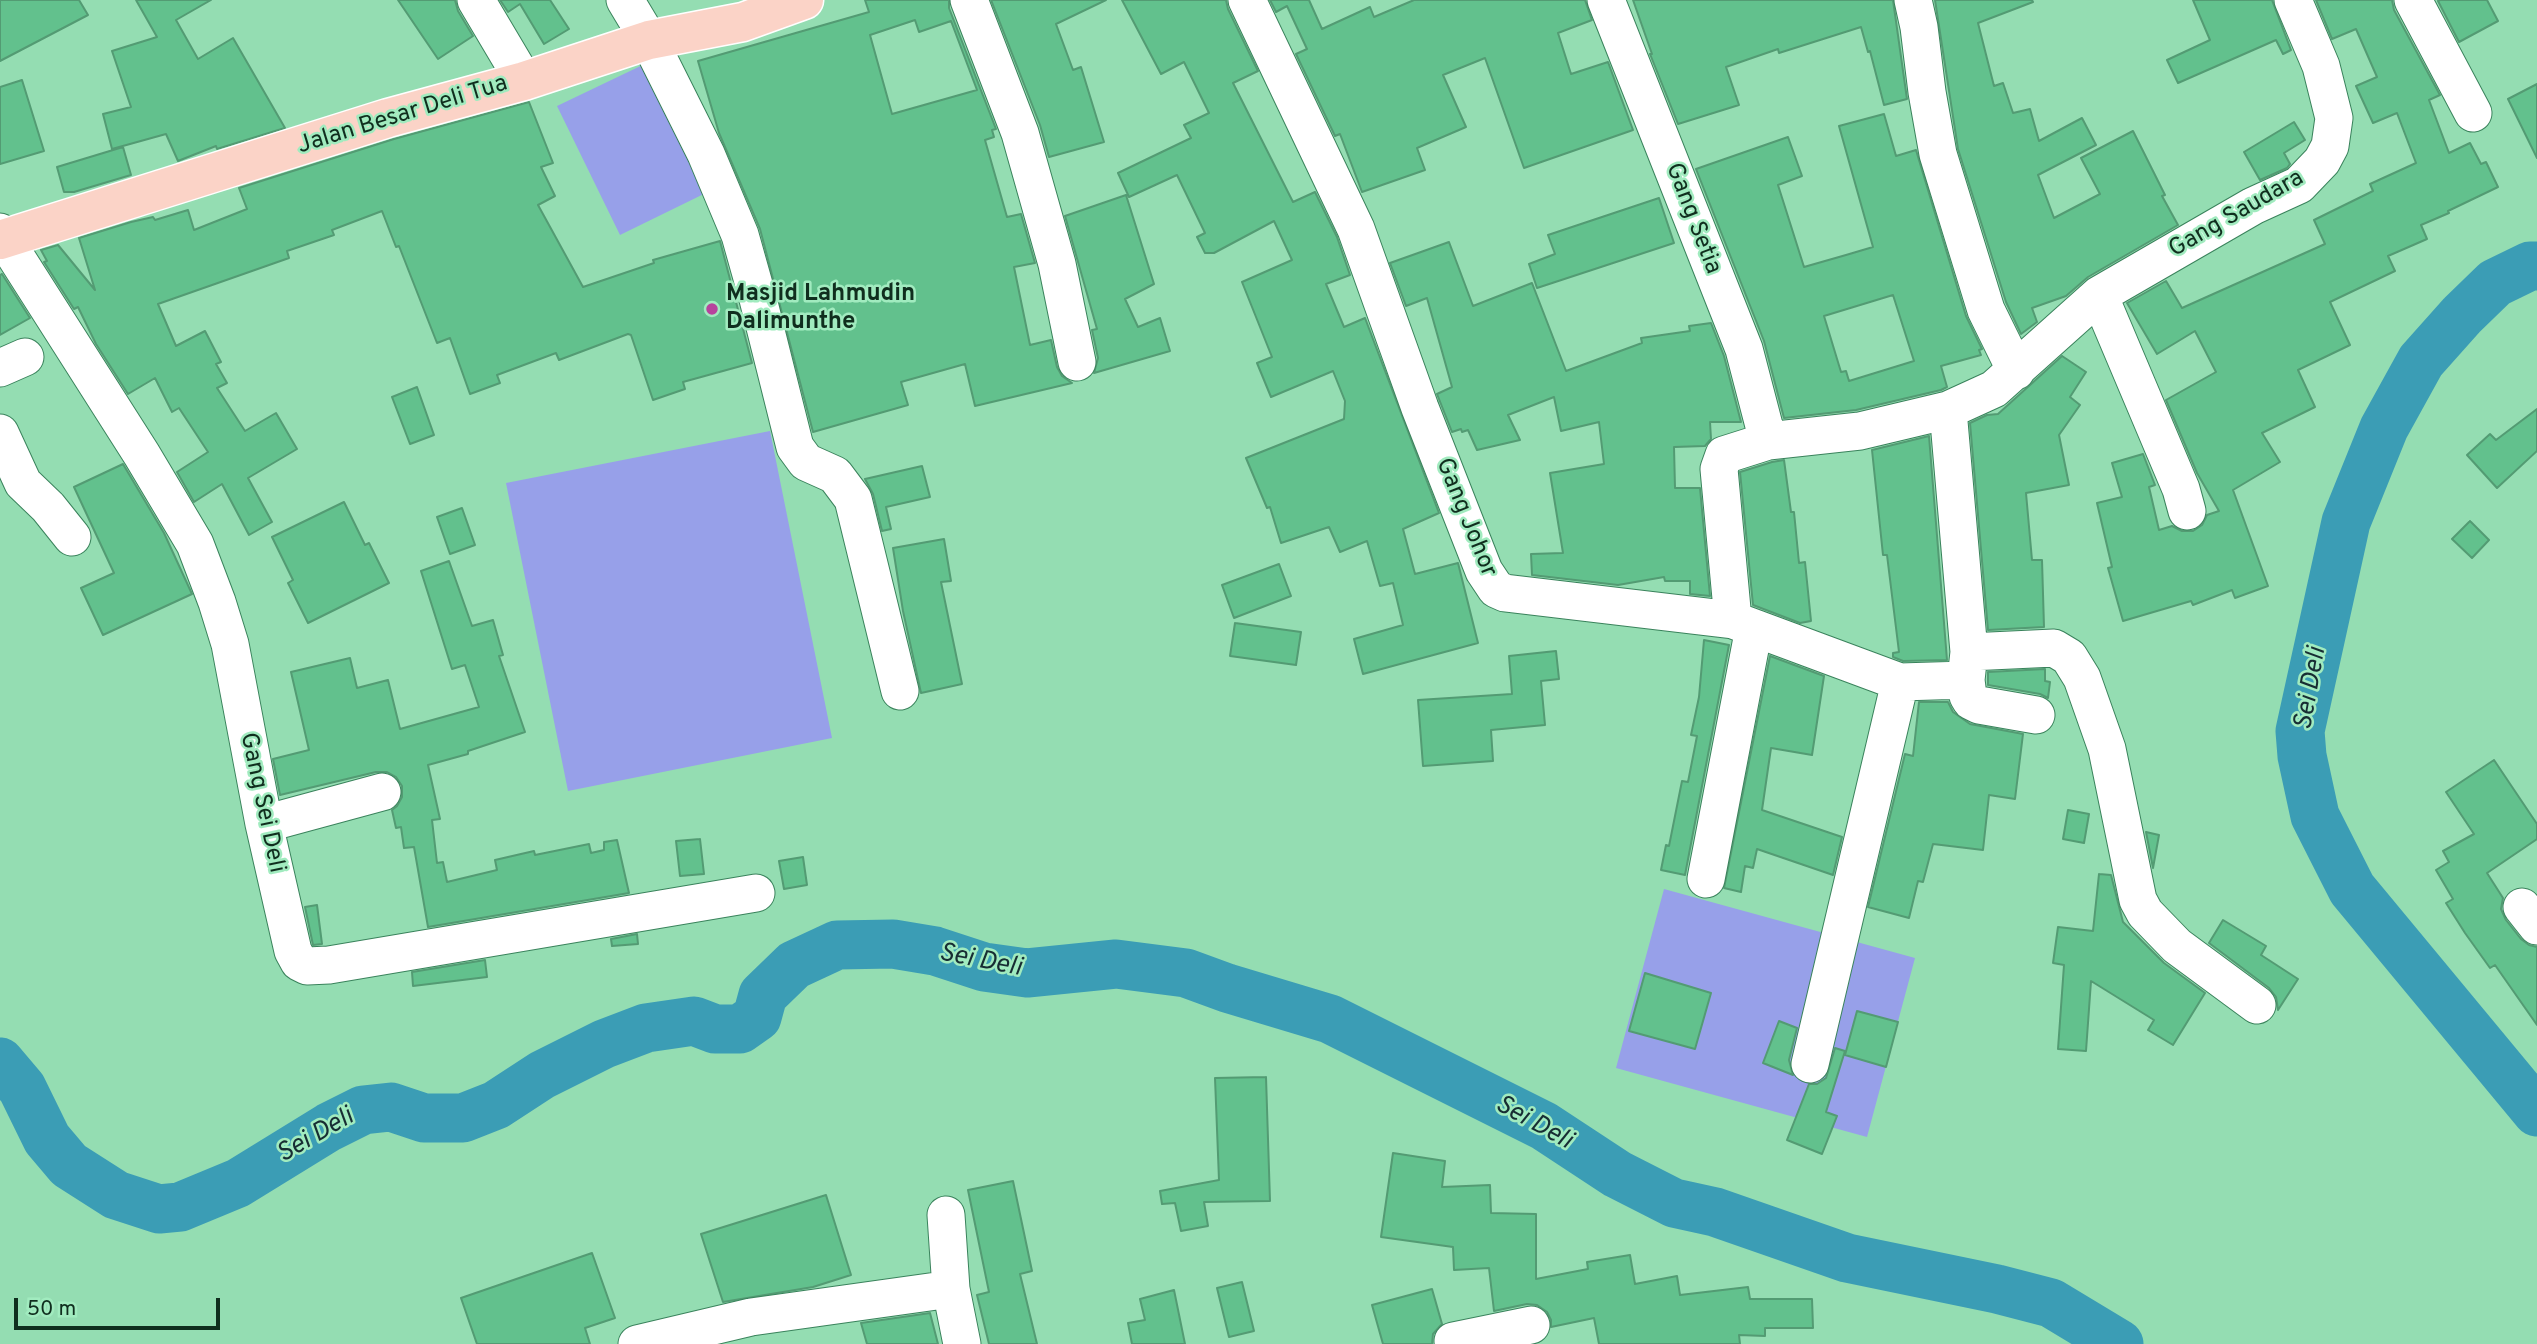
<!DOCTYPE html>
<html>
<head>
<meta charset="utf-8">
<style>
  body { margin:0 }
  #map { position:relative; width:2537px; height:1344px; overflow:hidden; background:#94ddb2; font-family:Overpass,sans-serif }
  canvas { display:block }
  .scale { position:absolute; left:14px; top:1298px; width:206px; height:32px; box-sizing:border-box; border:4px solid #102e1e; border-top:0; padding-left:9px; font-size:21px; line-height:24px; white-space:nowrap; color:#102e1e; -webkit-text-stroke:5px #a1ebbf; paint-order:stroke }
</style>
</head>
<body>
<div id="map">
<canvas width="2537" height="1344"></canvas>
<div class="scale">50 m</div>
</div>
<script>
const g = document.querySelector('canvas').getContext('2d');
g.lineJoin = 'round';
function fillPath(path, color) {
  g.fillStyle = color;
  g.fill(path, 'evenodd');
}
function poly(rows) {
  const path = new Path2D();
  for (const r of rows) {
    path.moveTo(r[0], r[1]);
    for (let i = 2; i < r.length; i += 2) path.lineTo(r[i], r[i + 1]);
  }
  return path;
}
function trace(path, color, width, dash) {
  g.strokeStyle = color;
  g.lineWidth = width;
  g.lineCap = dash ? 'butt' : 'round';
  g.setLineDash(dash || []);
  g.stroke(path);
}
function drawText(font, color, halo, rows, align = 'center') {
  g.font = font + ' Overpass,sans-serif';
  g.lineWidth = 5;
  g.setLineDash([]);
  g.textBaseline = 'middle';
  g.strokeStyle = halo;
  g.fillStyle = color;
  for (const [text, x, y, turn = 0] of rows) {
    g.save();
    g.translate(x, y);
    g.rotate((+turn || 0) * Math.PI / 180);
    g.textAlign = isNaN(turn) ? turn : align;
    if (halo) g.strokeText(text, 0, 0);
    g.fillText(text, 0, 0);
    g.restore();
  }
}
fillPath(poly([
  [651,61,714,189,620,235,557,106],
  [770,431,832,738,568,791,506,483],
  [1664,889,1915,958,1867,1137,1616,1068]
]), '#97a0e9');
trace(poly([
  [2537,266,2530,266,2495,283,2462,315,2421,361,2384,428,2346,522,2300,731,2302,756,2315,816,2352,889,2537,1112],
  [0,1062,22,1088,47,1139,69,1165,116,1195,159,1209,180,1207,238,1183,329,1127,363,1110,391,1107,424,1118,463,1118,496,1105,542,1075,604,1044,646,1028,694,1021,715,1029,740,1029,757,1017,763,995,794,965,837,945,893,944,935,951,984,967,1027,973,1116,964,1186,973,1227,988,1330,1019,1544,1126,1617,1174,1674,1203,1715,1212,1847,1258,1997,1289,2051,1303,2119,1344]
]), '#3b9db5', 49);
const building = poly([
  [0,0,79,0,88,15,0,61,0,0],
  [136,0,211,0,176,20,198,59,233,38,285,128,217,149,216,146,178,161,166,134,112,149,103,114,131,107,112,51,157,37,136,0],
  [398,0,455,0,458,11,473,36,438,59,398,0],
  [500,0,550,0,569,29,544,44,520,4,508,12,500,0],
  [865,0,949,0,949,8,996,129,992,130,994,137,985,140,1007,217,1021,214,1035,263,1014,267,1030,345,1051,340,1057,367,1062,376,1072,383,975,406,965,364,901,382,908,405,813,432,760,229,719,133,698,61,869,12,865,0],
  [915,20,919,32,951,21,977,90,892,114,870,35,915,20],
  [991,0,1106,0,1056,24,1073,70,1081,67,1104,142,1049,157,1040,125,991,0],
  [1122,0,1226,0,1228,9,1258,71,1233,83,1293,202,1315,192,1337,237,1350,275,1326,284,1344,327,1365,318,1439,513,1403,529,1415,574,1458,563,1478,643,1363,674,1354,639,1403,625,1393,583,1380,586,1367,541,1340,552,1329,527,1281,543,1270,507,1267,508,1246,458,1344,419,1345,401,1333,371,1271,397,1257,363,1272,357,1242,282,1292,260,1274,221,1214,253,1205,253,1197,237,1205,233,1177,175,1129,197,1118,173,1191,138,1184,125,1209,113,1184,62,1161,74,1122,0],
  [1270,0,1309,0,1322,29,1370,7,1374,17,1414,0,1585,0,1592,20,1558,33,1571,74,1608,62,1633,130,1524,168,1485,58,1443,75,1466,127,1417,148,1425,170,1362,192,1340,134,1335,136,1296,54,1307,49,1287,6,1276,12,1270,0],
  [1633,0,1893,0,1907,99,1884,105,1870,51,1868,52,1861,27,1779,53,1778,49,1726,67,1739,105,1678,124,1650,54,1652,54,1633,0],
  [1935,0,2032,0,2033,2,1978,23,1994,86,2003,83,2013,113,2030,109,2039,141,2082,118,2096,145,2038,175,2054,218,2100,194,2081,158,2133,131,2165,195,2162,196,2178,225,2088,277,2066,296,2032,308,2037,322,2021,334,2006,302,1958,149,1935,0],
  [2193,0,2272,0,2291,50,2283,54,2276,40,2178,83,2167,60,2210,40,2193,0],
  [2316,0,2392,0,2394,10,2440,95,2429,100,2449,153,2470,143,2481,164,2486,162,2498,187,2448,211,2449,213,2421,225,2427,239,2388,256,2395,271,2330,302,2350,345,2298,370,2315,407,2262,433,2280,462,2233,490,2268,586,2235,598,2232,590,2193,605,2191,601,2123,621,2108,568,2112,567,2097,503,2122,497,2112,463,2143,454,2155,485,2149,487,2159,530,2172,526,2182,531,2193,531,2202,525,2207,515,2219,511,2197,473,2166,400,2216,372,2195,331,2157,354,2127,303,2166,281,2182,308,2325,244,2314,220,2373,191,2370,184,2416,163,2397,113,2373,123,2356,86,2377,77,2356,29,2332,39,2316,0],
  [2440,0,2487,0,2498,21,2459,42,2438,1,2440,0],
  [22,80,44,151,0,164,0,87,22,80],
  [2537,84,2537,158,2508,99,2537,84],
  [529,102,553,163,541,167,555,196,538,205,583,287,654,263,653,260,720,241,752,363,683,382,685,389,653,400,631,335,628,334,559,360,556,353,497,375,500,383,470,394,450,338,437,343,399,246,396,247,382,211,332,230,334,235,287,251,289,258,158,304,176,346,205,331,221,362,216,364,227,383,217,388,245,431,276,413,297,449,248,478,272,522,249,535,222,484,194,502,177,472,208,452,179,408,172,412,155,378,128,394,96,344,78,307,74,309,44,262,47,261,41,250,58,245,95,290,79,238,131,222,153,217,155,220,188,210,194,230,247,209,239,188,394,139,529,102],
  [1884,114,1896,156,1916,150,1966,316,1982,349,1979,350,1981,355,1941,366,1947,387,1941,390,1856,410,1784,418,1764,341,1696,169,1788,137,1802,176,1778,185,1804,267,1846,255,1873,247,1839,126,1884,114],
  [1893,295,1914,361,1849,381,1846,371,1841,372,1824,316,1893,295],
  [2294,122,2305,140,2284,153,2290,164,2287,168,2260,180,2244,152,2294,122],
  [123,147,131,175,74,192,64,192,57,167,123,147],
  [1126,195,1154,284,1125,299,1138,327,1160,318,1170,351,1094,373,1098,358,1092,330,1097,329,1065,216,1126,195],
  [1659,198,1674,243,1537,288,1529,264,1555,254,1548,235,1659,198],
  [1449,242,1473,306,1532,283,1566,371,1642,343,1641,338,1690,331,1689,326,1711,323,1724,356,1741,422,1710,422,1711,439,1705,446,1674,447,1675,488,1700,488,1710,596,1690,594,1690,581,1665,581,1664,577,1618,585,1532,575,1531,554,1563,553,1550,473,1604,464,1599,422,1561,431,1554,397,1508,415,1520,440,1477,450,1468,430,1462,432,1461,429,1452,432,1437,394,1452,387,1427,298,1406,306,1390,263,1449,242],
  [2,274,30,318,0,335,0,275,2,274],
  [2062,356,2086,372,2070,397,2080,405,2059,435,2069,485,2026,493,2032,560,2042,560,2044,627,1988,630,1970,423,1987,415,1998,414,2062,356],
  [417,387,434,435,410,444,392,397,417,387],
  [2537,409,2537,451,2497,488,2467,455,2490,434,2496,440,2537,409],
  [1929,436,1947,660,1903,661,1893,657,1893,653,1899,652,1887,555,1883,555,1872,450,1929,436],
  [1784,460,1791,512,1794,512,1799,563,1805,562,1811,621,1800,623,1753,605,1740,472,1772,462,1784,460],
  [123,464,164,533,192,594,103,635,81,588,114,573,74,487,123,464],
  [922,466,930,497,886,507,891,529,882,531,873,494,865,479,922,466],
  [344,502,365,545,369,543,389,583,308,623,288,583,293,580,272,537,344,502],
  [462,508,475,545,450,554,437,517,462,508],
  [2470,521,2489,540,2472,558,2452,539,2470,521],
  [944,539,951,581,941,582,962,684,921,693,903,611,893,548,944,539],
  [449,561,472,626,493,620,503,655,499,656,525,732,468,751,468,754,428,765,440,819,432,820,437,863,443,862,447,882,497,870,495,860,534,851,535,855,589,844,591,853,604,850,604,842,617,840,629,893,428,927,414,847,404,848,401,827,396,828,392,810,397,806,402,797,402,786,396,777,387,772,376,772,280,795,273,759,309,750,291,672,350,658,357,688,388,680,400,729,479,707,465,665,452,669,421,571,449,561],
  [1279,564,1291,596,1234,618,1222,585,1279,564],
  [1235,623,1301,632,1296,665,1230,656,1235,623],
  [1704,640,1729,645,1685,875,1661,870,1666,845,1669,846,1682,781,1688,782,1697,736,1691,735,1699,697,1704,640],
  [1556,651,1559,679,1541,681,1545,725,1491,730,1493,761,1423,766,1418,700,1512,694,1509,656,1556,651],
  [1770,656,1824,676,1812,755,1771,748,1762,810,1842,837,1833,875,1757,849,1753,868,1745,866,1741,892,1724,888,1770,656],
  [2045,669,2045,681,2050,682,2048,698,2040,694,1988,685,1988,672,2045,669],
  [1919,702,1948,702,1953,712,1970,724,2023,734,2015,799,1989,795,1983,850,1933,844,1923,882,1918,881,1909,918,1868,907,1905,754,1913,756,1919,702],
  [2494,760,2537,824,2537,839,2487,873,2503,898,2501,909,2506,920,2521,939,2529,945,2537,947,2537,1025,2495,965,2490,968,2465,933,2446,903,2453,899,2436,870,2449,862,2443,851,2474,834,2446,792,2494,760],
  [2068,810,2089,814,2084,843,2063,839,2068,810],
  [2146,832,2159,835,2153,868,2146,832],
  [700,839,704,874,680,876,676,841,700,839],
  [803,857,807,885,784,889,779,861,803,857],
  [2099,874,2111,875,2123,922,2164,963,2205,993,2173,1045,2148,1030,2154,1020,2091,981,2086,1051,2058,1049,2064,965,2053,963,2058,927,2093,931,2099,874],
  [317,905,322,944,313,945,305,907,317,905],
  [2223,920,2266,946,2261,955,2298,979,2278,1010,2276,997,2269,988,2209,943,2223,920],
  [637,934,638,944,612,946,611,939,637,934],
  [485,960,487,977,413,986,412,972,485,960],
  [1645,973,1711,993,1695,1049,1629,1031,1645,973],
  [1857,1011,1898,1022,1886,1067,1845,1055,1857,1011],
  [1779,1021,1797,1028,1789,1060,1793,1075,1763,1063,1779,1021],
  [1835,1048,1845,1051,1826,1112,1837,1116,1822,1154,1787,1140,1809,1084,1817,1084,1826,1078,1835,1048],
  [1266,1077,1270,1201,1204,1202,1208,1226,1181,1231,1175,1203,1162,1204,1160,1191,1219,1180,1215,1078,1266,1077],
  [1393,1153,1445,1161,1442,1187,1490,1185,1491,1213,1536,1214,1536,1279,1588,1269,1587,1262,1630,1255,1635,1284,1677,1276,1680,1295,1748,1287,1750,1299,1812,1299,1813,1328,1765,1328,1765,1336,1739,1335,1740,1344,1599,1344,1594,1318,1551,1327,1551,1320,1547,1312,1537,1305,1527,1304,1494,1311,1489,1268,1454,1270,1453,1247,1381,1237,1393,1153],
  [1013,1181,1032,1271,1020,1274,1037,1344,989,1344,977,1295,989,1292,968,1190,1013,1181],
  [826,1195,851,1275,813,1287,723,1302,701,1234,826,1195],
  [592,1253,615,1318,585,1328,590,1344,477,1344,461,1298,592,1253],
  [1242,1282,1254,1331,1229,1337,1217,1288,1242,1282],
  [1432,1289,1442,1324,1433,1334,1432,1344,1383,1344,1372,1305,1432,1289],
  [1174,1290,1185,1344,1132,1344,1128,1323,1145,1320,1140,1299,1174,1290],
  [930,1313,938,1344,867,1344,861,1323,930,1313]
]);
fillPath(building, '#62c18d');
trace(building, '#539b73', 2);
const minor = poly([
  [476,0,524,81],
  [625,0,649,40,706,154,740,235,758,299,795,447,806,462,835,475,853,499,900,691],
  [969,0,1020,133,1057,264,1077,362],
  [1247,0,1356,229,1420,408,1484,571,1496,589,1505,593,1733,620,1900,682,1966,680],
  [1606,0,1744,349,1768,441],
  [1913,0,1919,27,1927,92,1938,154,1986,310,2016,371],
  [2413,0,2473,113],
  [0,232,142,455,195,544,217,602,230,644,264,824,293,951,299,962,307,966,329,965,756,893],
  [2099,295,2181,489,2187,511],
  [0,368,25,357],
  [1948,410,1969,652,1966,680,1968,696,1971,701,1979,705,2036,715],
  [0,433,23,483,48,507,72,537],
  [1733,620,1719,469,1724,455,1768,441,1860,431,1948,410,1994,389,2099,295,2253,206,2299,185,2322,161,2330,146,2334,118,2321,66,2293,0],
  [1969,652,2054,648,2069,657,2082,678,2107,749,2138,900,2145,913,2177,946,2257,1005],
  [264,824,382,792],
  [1706,879,1754,628],
  [2522,907,2537,926],
  [1810,1064,1900,682],
  [946,1215,951,1289,962,1344],
  [1453,1341,1531,1325],
  [637,1344,751,1317,951,1289]
]);
const major = poly([
  [0,240,388,118,524,81,649,40,743,22,804,0]
]);
trace(minor, '#3a835c', 39);
trace(major, '#fff', 41);
trace(minor, '#fff', 37);
trace(major, '#fbd3c7', 38);
for (const [x, y, r, color] of [
  [712,309,7,"#b7439d"]
]) {
  const dot = new Path2D();
  dot.arc(x, y, r, 0, 2 * Math.PI);
  g.fillStyle = color;
  g.fill(dot);
  trace(dot, '#a1ebbf', 2.5);
}
drawText('24px', '#102e1e', '#a1ebbf', [
  ["Jalan Besar Deli Tua",403,116,-17],
  ["Gang Saudara",2237,215,-30],
  ["Gang Setia",1692,219,69],
  ["Gang Johor",1465,518,68],
  ["Gang Sei Deli",261,803,78]
]);
drawText('bold 24px', '#102e1e', '#a1ebbf', [
  ["Masjid Lahmudin",726,295],
  ["Dalimunthe",726,323]
], 'left');
drawText('italic 26px', '#172d33', '#a1ebbf', [
  ["Sei Deli",2312,689,-80],
  ["Sei Deli",980,962,11],
  ["Sei Deli",1533,1124,29],
  ["Sei Deli",316,1137,-30]
]);
</script>
</body>
</html>
